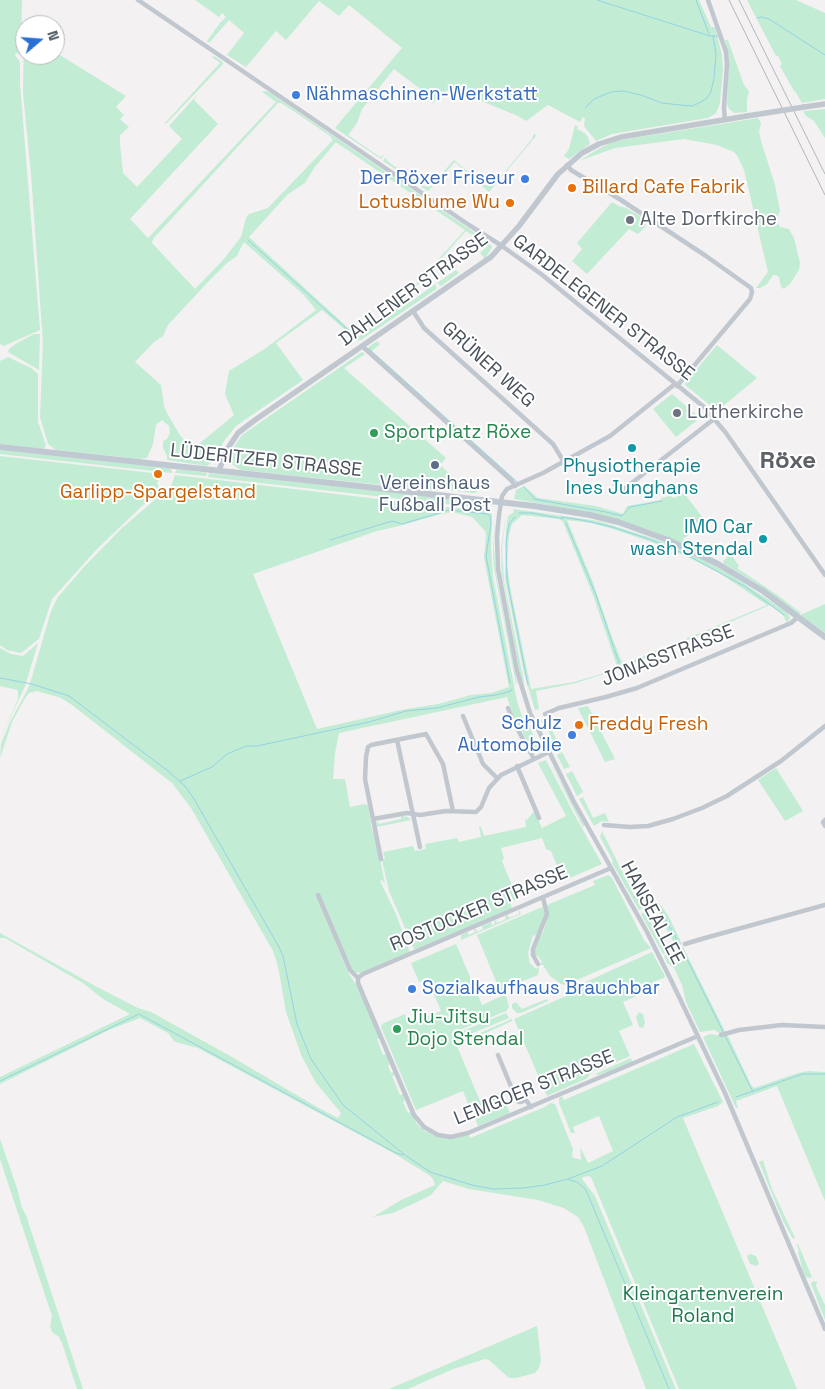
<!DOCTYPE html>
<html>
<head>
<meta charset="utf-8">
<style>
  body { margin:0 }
  #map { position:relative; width:825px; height:1389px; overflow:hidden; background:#f3f1f1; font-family:"Space Grotesk",sans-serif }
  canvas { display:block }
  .north { position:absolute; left:15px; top:15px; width:50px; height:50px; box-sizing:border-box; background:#fff; border:1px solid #b7babe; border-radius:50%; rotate:72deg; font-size:14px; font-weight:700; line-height:20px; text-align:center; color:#4a535c }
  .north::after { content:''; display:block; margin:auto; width:18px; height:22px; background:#2870d5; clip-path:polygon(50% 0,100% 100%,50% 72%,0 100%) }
</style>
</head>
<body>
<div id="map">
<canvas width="825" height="1389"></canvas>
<div class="north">N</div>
</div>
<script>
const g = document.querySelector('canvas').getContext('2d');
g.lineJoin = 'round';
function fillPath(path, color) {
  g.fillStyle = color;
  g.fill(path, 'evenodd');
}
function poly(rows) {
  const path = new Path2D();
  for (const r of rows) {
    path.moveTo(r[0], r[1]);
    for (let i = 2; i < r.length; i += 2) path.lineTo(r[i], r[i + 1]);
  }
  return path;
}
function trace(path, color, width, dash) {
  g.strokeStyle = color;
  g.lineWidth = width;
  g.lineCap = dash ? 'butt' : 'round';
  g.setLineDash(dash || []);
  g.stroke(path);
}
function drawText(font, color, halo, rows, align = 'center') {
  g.font = font + ' "Space Grotesk",sans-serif';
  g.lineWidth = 4;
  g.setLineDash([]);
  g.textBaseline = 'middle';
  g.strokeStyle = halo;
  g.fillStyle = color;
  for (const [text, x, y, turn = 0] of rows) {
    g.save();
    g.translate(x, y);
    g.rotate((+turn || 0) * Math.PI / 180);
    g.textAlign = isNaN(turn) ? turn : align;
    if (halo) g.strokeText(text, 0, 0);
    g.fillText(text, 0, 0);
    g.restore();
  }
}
fillPath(poly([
  [0,0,22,0,21,54,16,53,15,55,20,62,20,84,40,330,4,346,0,344],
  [195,0,699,0,711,27,715,27,722,55,723,69,720,103,716,113,708,118,612,134,596,141,584,126,585,119,583,117,580,122,548,105,526,121,518,116,452,89,445,92,432,104,434,98,432,98,394,69,362,109,357,123,348,135,380,157,384,155,381,159,335,128,402,48,349,5,339,16,319,1,286,40,276,31,246,67,227,55,244,33,229,20,209,43,207,41,220,23,226,17,222,13,219,17],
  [747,0,796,0,825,13,825,99,802,103,795,91,794,91,780,66,782,64,778,56,776,56],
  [24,29,25,55,55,55,55,52,126,96,116,107,124,115,120,119,129,127,120,135,120,144,123,173,137,187,182,139,169,126,197,95,194,100,218,124,130,219,148,238,276,102,262,92,264,91,269,92,477,234,477,235,476,237,466,231,406,298,409,303,435,284,437,288,435,290,361,340,354,341,356,339,322,310,276,343,303,380,236,426,224,441,215,459,207,466,167,460,167,456,163,448,163,441,167,439,170,433,169,426,162,420,156,425,153,444,147,458,140,459,56,450,48,444,40,417,43,343,31,174,23,93],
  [278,103,281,103,295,112,330,136,333,140,268,208,249,214,246,218,241,237,223,260,195,289,152,243,153,239],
  [335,143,337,143,465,230,416,284,384,316,360,336,357,336,249,237,288,194,305,183,314,168],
  [243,243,245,243,304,295,316,310,266,348,229,371,225,394,234,415,199,444,189,443,183,439,178,432,167,413,164,406,161,385,135,362,154,342,163,336,168,325,207,283,227,263,237,256],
  [725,40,728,40,744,85,749,91,747,99,747,112,734,113,729,109,727,104,729,58],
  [214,56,223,62,223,64,166,124,165,123,220,63,212,57],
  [825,109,825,138,814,121,806,116,803,111],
  [758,118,761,123,759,131,761,141,775,185,780,211,776,220,780,227,789,229,794,238,800,263,799,270,790,284,784,289,781,287,779,277,776,275,773,275,767,284,760,288,756,288,768,272,744,170,738,157,734,152,717,145,684,139,615,148,579,161,600,148,615,141],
  [575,125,578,126,577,129,585,133,588,137,590,144,569,159,564,156,569,149],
  [534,133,536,136,489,192,455,162,428,191,383,161,385,158,391,164,426,187,431,186,454,160,484,185,488,185,503,174,532,139],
  [612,202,619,206,626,208,647,220,645,227,638,234,629,229,587,274,572,261,582,249,577,243],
  [481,236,488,241,492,247,485,259,480,253,488,246,478,239],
  [456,270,459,273,441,286,437,283],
  [34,334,40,334,39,370,8,352,9,349,17,343],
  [377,341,380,344,372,351,518,482,518,483,367,348],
  [717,345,757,378,717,411,685,385,685,383],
  [362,352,365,354,344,368,446,458,440,465,468,491,477,490,477,492,474,493,448,490,446,488,442,487,440,491,241,470,230,463,229,460,229,454,242,435],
  [8,357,31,368,38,374,38,422,46,445,44,449,0,444,0,361],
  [672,394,700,418,676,437,653,409],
  [0,450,170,468,172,471,172,473,0,454],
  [0,456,162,474,157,483,161,491,142,506,97,549,52,599,39,639,21,653,7,650,0,645],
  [177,469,207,473,206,476,175,473],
  [209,473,401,493,483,504,488,506,488,507,463,506,208,477],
  [175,475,446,507,486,510,492,514,491,547,493,577,517,701,523,719,528,724,540,749,533,753,521,729,515,722,507,697,339,733,335,753,333,779,345,779,350,807,364,804,368,805,372,830,376,838,385,884,382,880,380,881,396,914,410,952,361,973,354,972,351,969,316,895,349,974,359,989,380,1038,377,1039,383,1055,386,1054,390,1064,388,1066,391,1073,394,1072,395,1075,392,1076,400,1095,403,1094,405,1100,403,1102,408,1113,411,1112,417,1124,425,1131,433,1135,451,1139,469,1135,470,1138,545,1107,550,1103,555,1104,573,1149,572,1157,581,1160,580,1147,588,1163,613,1151,599,1116,573,1127,575,1133,571,1133,559,1103,559,1098,562,1096,564,1100,694,1044,723,1102,718,1106,683,1118,797,1389,679,1389,591,1177,588,1176,583,1177,582,1179,595,1196,676,1389,646,1389,584,1227,578,1217,564,1208,538,1200,469,1189,443,1181,431,1195,419,1201,393,1213,373,1217,401,1200,435,1185,433,1179,429,1175,395,1154,198,1048,179,1043,174,1041,168,1033,140,1018,111,1029,0,1084,0,1077,130,1014,103,999,83,983,5,938,0,938,0,933,97,987,138,1008,151,1012,232,1057,317,1107,338,1118,341,1113,316,1083,302,1057,286,1012,278,966,273,951,191,808,172,783,72,705,61,698,37,691,29,693,25,698,12,722,0,758,1,744,10,722,29,687,51,611,58,597,84,567,122,528,171,486],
  [452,512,472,517,485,531,486,536,484,558,509,687,491,693,471,695,438,704,401,710,317,729,253,574,377,531,399,526,441,514],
  [524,486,538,498,596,506,623,514,627,506,661,500,661,498,670,496,674,498,684,493,706,522,683,539,701,549,699,551,652,531,592,513,514,499,516,490],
  [513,509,599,521,661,541,696,556,728,573,787,612,790,618,787,623,783,615,770,605,620,669,576,683,536,691,539,709,535,710,524,673,505,578,506,530,508,516,514,512],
  [522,515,560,519,563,522,593,595,618,669,574,682,531,689,511,592,507,565,509,534,512,524],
  [567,520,591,523,613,529,660,545,690,558,721,574,767,605,625,664,622,662,613,640,592,580],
  [495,512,494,548,496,573,517,683,516,684,494,568,493,552],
  [506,513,502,550,504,581,525,687,520,674,502,575,501,550],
  [729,556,732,556,739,566,737,568,776,594,801,613,799,614,756,583,724,564,723,561],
  [825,604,825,633,800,615],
  [38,643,25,686,0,740,18,699,18,690,0,686,0,648,11,654,23,656],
  [588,706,615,759,605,762,578,708],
  [546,719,562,750,557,753,549,732,540,720],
  [562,752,570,767,564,769,557,755],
  [546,760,574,814,602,864,563,881,551,851,546,849,542,838,501,848,504,858,502,861,518,900,515,901,512,899,510,900,512,909,416,949,414,949,389,891,382,860,385,859,383,852,413,846,415,851,426,849,425,844,457,838,459,842,481,837,479,826,481,827,484,836,526,827,525,818,527,820,534,811,542,828,566,816,538,763],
  [549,760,584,825,583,827,571,804],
  [776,768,803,811,785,821,758,780],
  [572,771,583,792,577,796,566,774],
  [583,797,593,818,605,813,609,822,602,821,594,826,579,799],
  [401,816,408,817,411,820,376,827,377,820,379,824,401,819],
  [602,831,634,895,650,898,659,903,668,915,682,944,672,950,671,948,675,945,657,910,653,911,651,909,646,907,639,910,612,863,613,861,600,837],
  [608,875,612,878,644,940,651,948,565,985,561,984,550,976,543,965,540,965,542,962,538,956,534,956,536,944,544,930,547,920,547,905,595,885,593,881],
  [542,907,545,911,544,919,536,936,533,935,528,953,530,963,536,969,538,967,539,968,538,975,507,987,503,992,506,995,509,1007,506,1011,457,1031,455,1034,456,1039,462,1041,512,1019,512,1021,457,1046,480,1101,501,1092,510,1113,478,1126,473,1112,469,1114,466,1107,469,1106,463,1091,416,1110,381,1027,382,1024,405,1014,410,1024,441,1011,427,978,419,982,411,963,456,944,482,1005,502,996,477,935],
  [519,910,521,914,461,940,461,935,468,932,469,935,475,932,474,929,476,929,477,932,483,929,482,926,491,922,492,925,495,924,494,921,496,920,497,923,506,919,505,916,508,915,509,918,519,914],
  [646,911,649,912,650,913,647,915,665,951,669,949,669,952,663,954,641,914],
  [683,947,725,1031,721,1034,714,1030,700,1032,686,1002,682,985,674,968,667,963,664,956],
  [652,952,665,976,664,978,653,982,655,988,623,1002,633,1025,619,1031,630,1056,594,1071,589,1075,588,1078,547,1096,514,1019,575,992,579,994,580,993,577,988,579,985],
  [547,999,548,1001,521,1013,517,1013,512,1008,512,1004,516,1002,522,1009],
  [639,1012,643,1014,645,1023,643,1028,639,1027,636,1017],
  [506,1013,509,1018,465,1036,463,1031],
  [710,1034,722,1036,727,1034,751,1085,754,1088,798,1073,808,1071,825,1072,825,1201,777,1086,736,1101,738,1108,736,1108,703,1037],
  [631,1058,632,1062,599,1075,595,1074],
  [0,1139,17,1188,22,1208,26,1215,83,1389,77,1389,62,1343,59,1337,52,1332,50,1326,52,1316,0,1159],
  [763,1160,772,1189,795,1238,793,1239,783,1221,759,1162],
  [798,1244,812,1277,809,1278,806,1277,803,1271,798,1252,799,1251,797,1245],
  [750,1254,756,1256,759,1264,757,1266,750,1264,747,1256],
  [813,1281,817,1282,816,1286,825,1305,825,1320,811,1284],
  [537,1326,541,1360,539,1368,535,1373,516,1378,509,1378,489,1360,485,1359,453,1369,408,1389,389,1389]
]), '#c3ecd4');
trace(poly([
  [597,0,710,36,718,36],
  [696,0,709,34],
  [757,18,762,17,769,19,825,55],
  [585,108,594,99,611,92,623,91,641,95,662,103,680,105,692,106,699,103,706,99,711,92,714,78,716,54,713,36],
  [248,240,358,339],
  [369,349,517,482],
  [524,487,533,497,534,499],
  [534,499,606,512,622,516,630,507,662,501],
  [519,513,532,513],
  [532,513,563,519],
  [561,517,582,520,612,527,649,539,685,554,746,587,784,615],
  [566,523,596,595,619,663],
  [491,524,486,556,510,683],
  [509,524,515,517],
  [509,525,506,542,507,580,528,685],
  [330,540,392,521,402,524,449,510,488,514,490,516,491,523],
  [0,678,32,684,69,696,168,771,185,786,194,799,279,947,283,956,297,1024,311,1059,343,1105,405,1155,430,1172,472,1185,493,1189,524,1188,545,1185,568,1179,602,1166,677,1117,718,1102],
  [180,781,212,767,227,754,246,746,257,746,369,722,406,711,437,708,479,697,496,695,511,691,512,689],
  [634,897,645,900,659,908,683,951,753,1092],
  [0,1081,139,1014,396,1153,403,1155],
  [736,1097,803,1074,825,1074],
  [569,1180,577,1182,586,1190,669,1389]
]), '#94d2e5', 1);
trace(poly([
  [138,0,469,225,502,246,541,274,704,407,726,433,825,575],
  [708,0,726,52,727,64,724,108,725,120],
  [567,165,571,170,621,200,706,256,751,288,752,292,750,299,677,386],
  [413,311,424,328,553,444,564,462],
  [362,346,512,481,515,486],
  [675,384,610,436,543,473,507,489,502,496,499,515,497,536,498,569,517,671,530,713,574,802,647,932,670,978,725,1093,825,1329],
  [615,485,619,489,624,489,714,419],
  [508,708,513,721,534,759],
  [545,714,559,708,606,697,637,688,791,623,798,617],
  [463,716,483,764,497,778],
  [397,740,420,847],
  [517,766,539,818],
  [373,819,407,813,420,815,446,811,476,812,481,807,489,788,501,775,549,752],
  [825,820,823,822,825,826],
  [604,825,630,827,648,826,673,819,702,808,727,796,781,761,825,726],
  [381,859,365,779,366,757,368,747,371,745,426,734,443,764,453,811],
  [318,895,350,970,358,978,358,983,414,1115,424,1127,438,1135,451,1137,468,1133,698,1036],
  [685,944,705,938,825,905],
  [538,964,533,955,533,949,547,914,543,898],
  [358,978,363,974,611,868],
  [721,1035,739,1030,782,1025,825,1027],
  [498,1055,517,1101,520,1102,526,1100,531,1107]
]), '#c0c7ce', 4.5);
trace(poly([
  [804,107,825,104],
  [219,470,228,448,238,433,255,420,491,257,519,226,558,174,582,153,599,144,621,137,747,116]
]), '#c0c7ce', 5.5);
trace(poly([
  [0,447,350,485,534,506,590,515,618,522,668,540,718,564,763,591,825,637]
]), '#c0c8d2', 6);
trace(poly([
  [729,0,825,195],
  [739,0,825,174]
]), '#b3b6ba', 1);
trace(poly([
  [747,116,804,107]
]), '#c0c7ce', 5.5);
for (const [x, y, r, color] of [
  [296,95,5,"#3f7fe0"],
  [525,179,5,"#3f7fe0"],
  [572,188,5,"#e8710a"],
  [510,203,5,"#e8710a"],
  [630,220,5,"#6b7280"],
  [677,413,5,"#6b7280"],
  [374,433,5,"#2e9e5b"],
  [632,448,5,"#0f9aa8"],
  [435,465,5,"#5c6f8a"],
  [158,474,5,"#e8710a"],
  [763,539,5,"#0f9aa8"],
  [579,725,5,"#e8710a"],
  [572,735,5,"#3f7fe0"],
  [412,989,5,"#3f7fe0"],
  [397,1029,5,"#2e9e5b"]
]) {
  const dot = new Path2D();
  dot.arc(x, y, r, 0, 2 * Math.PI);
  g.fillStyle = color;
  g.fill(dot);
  trace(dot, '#fff', 2);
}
drawText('19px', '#366cbe', '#fff', [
  ["Nähmaschinen-Werkstatt",306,95],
  ["Der Röxer Friseur",515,179,"right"],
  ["Schulz",562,724,"right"],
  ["Automobile",562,746,"right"],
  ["Sozialkaufhaus Brauchbar",422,989]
], 'left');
drawText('19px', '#c56008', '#fff', [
  ["Billard Cafe Fabrik",582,188],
  ["Lotusblume Wu",500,203,"right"],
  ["Garlipp-Spargelstand",158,493,"center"],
  ["Freddy Fresh",589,725]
], 'left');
drawText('19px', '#5b616d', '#fff', [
  ["Alte Dorfkirche",640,220],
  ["Lutherkirche",687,413]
], 'left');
drawText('19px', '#4a535c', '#fff', [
  ["DAHLENER STRASSE",414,290,-36],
  ["GARDELEGENER STRASSE",603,308,38],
  ["GRÜNER WEG",488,365,42],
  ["LÜDERITZER STRASSE",266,461,6],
  ["JONASSTRASSE",668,656,-21],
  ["ROSTOCKER STRASSE",479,909,-23],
  ["HANSEALLEE",652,913,62],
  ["LEMGOER STRASSE",534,1088,-22]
]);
drawText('19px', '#27864d', '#fff', [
  ["Sportplatz Röxe",384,433],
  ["Jiu-Jitsu",407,1018],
  ["Dojo Stendal",407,1040]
], 'left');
drawText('19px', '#0d838f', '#fff', [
  ["Physiotherapie",632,467],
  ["Ines Junghans",632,489],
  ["IMO Car",753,528,"right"],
  ["wash Stendal",753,550,"right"]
]);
drawText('19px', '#4e5e75', '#fff', [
  ["Vereinshaus",435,484],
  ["Fußball Post",435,506]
]);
drawText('19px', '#1f794e', '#fff', [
  ["Kleingartenverein",703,1295],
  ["Roland",703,1317]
]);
drawText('bold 24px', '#5e6165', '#fff', [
  ["Röxe",788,461]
]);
</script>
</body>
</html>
